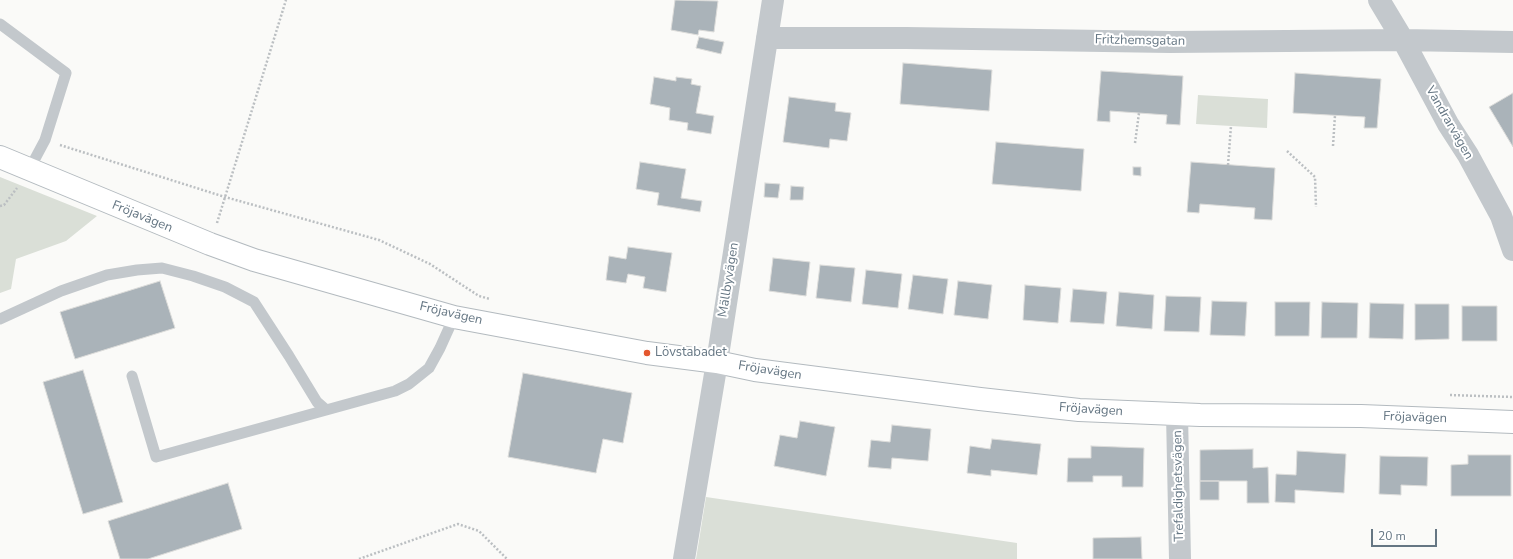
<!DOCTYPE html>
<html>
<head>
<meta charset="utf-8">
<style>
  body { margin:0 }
  #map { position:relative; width:1513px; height:559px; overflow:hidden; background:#fafaf8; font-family:"Nunito Sans",sans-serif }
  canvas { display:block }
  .scale { position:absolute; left:1371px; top:529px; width:66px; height:18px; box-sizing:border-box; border:2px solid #657683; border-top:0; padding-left:5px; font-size:12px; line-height:14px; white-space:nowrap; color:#657683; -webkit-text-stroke:3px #fff; paint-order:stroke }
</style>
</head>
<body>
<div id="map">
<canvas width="1513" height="559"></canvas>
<div class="scale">20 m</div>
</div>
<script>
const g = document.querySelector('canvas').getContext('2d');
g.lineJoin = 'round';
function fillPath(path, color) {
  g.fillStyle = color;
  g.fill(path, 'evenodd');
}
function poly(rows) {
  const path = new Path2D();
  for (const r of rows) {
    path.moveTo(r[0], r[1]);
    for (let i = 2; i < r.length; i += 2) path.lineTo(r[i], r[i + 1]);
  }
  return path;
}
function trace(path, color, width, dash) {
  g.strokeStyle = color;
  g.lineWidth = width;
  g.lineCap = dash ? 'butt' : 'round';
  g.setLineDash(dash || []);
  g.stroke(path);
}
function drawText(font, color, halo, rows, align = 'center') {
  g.font = font + ' "Nunito Sans",sans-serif';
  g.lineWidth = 4;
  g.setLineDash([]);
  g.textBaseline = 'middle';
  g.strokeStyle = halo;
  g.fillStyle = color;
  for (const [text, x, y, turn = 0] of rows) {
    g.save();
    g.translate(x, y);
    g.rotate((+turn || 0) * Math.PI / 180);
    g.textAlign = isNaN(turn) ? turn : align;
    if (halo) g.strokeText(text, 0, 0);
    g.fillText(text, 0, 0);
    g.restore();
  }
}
fillPath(poly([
  [1198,95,1268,99,1267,128,1196,124],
  [0,177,97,216,66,241,16,259,11,289,0,293],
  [706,497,1017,543,1017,559,696,559]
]), '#dadfd7');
const building = poly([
  [675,0,718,1,714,32,699,30,698,35,671,30,675,0],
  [699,37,724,42,721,54,696,48,699,37],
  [903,63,992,70,989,111,900,104,903,63],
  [1101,71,1183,76,1180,125,1166,124,1167,115,1110,111,1110,122,1097,121,1101,71],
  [1295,73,1381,79,1377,128,1364,128,1365,117,1293,113,1295,73],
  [654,77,676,81,676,77,692,79,691,84,701,86,696,113,714,116,711,134,687,130,688,123,669,120,670,108,650,104,654,77],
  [1513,93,1513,147,1489,107,1513,93],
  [789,97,836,103,835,111,851,113,847,141,830,139,829,148,783,142,789,97],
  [996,142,1084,149,1081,191,992,184,996,142],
  [640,162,686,169,681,198,702,201,700,212,657,205,659,193,636,189,640,162],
  [1191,162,1275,168,1272,220,1254,219,1255,208,1200,204,1199,213,1187,212,1191,162],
  [1133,167,1141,167,1141,176,1133,175,1133,167],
  [765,183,780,184,778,198,764,197,765,183],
  [791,186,804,187,803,200,790,200,791,186],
  [628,247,672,253,666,292,643,288,645,277,628,274,626,283,606,280,609,256,626,259,628,247],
  [773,258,810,262,806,296,769,291,773,258],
  [820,265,855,268,851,302,816,298,820,265],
  [866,270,902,274,898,308,862,304,866,270],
  [913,275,948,279,943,314,908,309,913,275],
  [160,281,175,328,75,359,60,312,160,281],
  [958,281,992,285,988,319,954,315,958,281],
  [1025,285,1061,288,1058,323,1023,320,1025,285],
  [1073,289,1107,292,1104,324,1070,322,1073,289],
  [1119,292,1154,295,1152,329,1116,326,1119,292],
  [1166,296,1201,297,1199,332,1164,331,1166,296],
  [1212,301,1247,302,1245,336,1210,335,1212,301],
  [1275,302,1310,302,1309,336,1275,336,1275,302],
  [1322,302,1358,303,1357,338,1321,338,1322,302],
  [1370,303,1404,304,1403,339,1369,338,1370,303],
  [1415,304,1449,304,1449,339,1415,340,1415,304],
  [1462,306,1497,306,1497,341,1462,341,1462,306],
  [83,370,123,502,83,514,43,382,83,370],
  [523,373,632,393,623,443,603,439,596,473,508,457,523,373],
  [800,421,835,427,826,476,774,466,780,435,797,438,800,421],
  [892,425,931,429,928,461,892,458,891,469,868,467,871,440,890,442,892,425],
  [992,439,1041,444,1037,475,991,470,991,476,967,473,970,446,990,449,992,439],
  [1091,446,1144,448,1143,487,1122,487,1122,476,1093,476,1093,482,1067,482,1068,458,1091,458,1091,446],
  [1253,449,1253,468,1268,467,1269,503,1247,503,1247,481,1200,481,1200,450,1253,449],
  [1297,451,1346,454,1344,493,1295,490,1295,503,1275,502,1276,474,1296,475,1297,451],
  [1468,455,1511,455,1511,496,1451,496,1451,465,1468,464,1468,455],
  [1380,456,1428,457,1427,486,1401,485,1401,495,1379,494,1380,456],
  [1200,481,1219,481,1219,500,1200,500,1200,481],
  [228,483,242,529,148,559,120,559,108,521,228,483],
  [1141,537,1142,559,1093,559,1093,538,1141,537]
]);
fillPath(building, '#aab3b9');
trace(building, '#dcdcda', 1);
const secondary = poly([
  [0,157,210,244,254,260,454,317,647,353,717,362,755,370,980,399,1079,410,1200,415,1361,416,1513,422]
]);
trace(secondary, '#b3babf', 24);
trace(poly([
  [1135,143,1139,113],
  [60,145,225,197,379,240,430,264,479,296,490,299],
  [1333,146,1335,115],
  [1287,151,1315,177,1316,207],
  [1228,165,1231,126],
  [0,206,4,205,17,188],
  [217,223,286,0],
  [1450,395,1513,397],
  [359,559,458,524,479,531,507,559]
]), '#bbbfc2', 2.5, [2, 2]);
trace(poly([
  [0,24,66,73,45,140,29,170],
  [0,319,61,291,107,275,137,270,162,268,193,276,225,287,254,302,289,356,317,402,325,409],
  [132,376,156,457,395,391,409,384,429,368,440,348,454,317]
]), '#c3c8cc', 11);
trace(poly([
  [1379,0,1403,40,1448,124,1468,155,1501,216,1513,250],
  [767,38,906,38,1170,42,1403,40,1513,42],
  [1177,414,1180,559],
  [684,559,717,362,773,0]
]), '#c3c8cc', 22);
trace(secondary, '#fff', 22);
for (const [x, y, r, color] of [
  [647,353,4,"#e4572e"]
]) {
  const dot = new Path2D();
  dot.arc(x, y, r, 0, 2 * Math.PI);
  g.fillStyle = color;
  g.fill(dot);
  trace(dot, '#fff', 1.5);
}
drawText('13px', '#657683', '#fff', [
  ["Fritzhemsgatan",1140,41,1],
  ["Vandrarvägen",1449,123,60],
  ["Fröjavägen",142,217,22],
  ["Mällbyvägen",729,280,-81],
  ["Fröjavägen",451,314,13],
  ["Fröjavägen",770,371,9],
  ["Fröjavägen",1091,410,4],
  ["Fröjavägen",1415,418,2],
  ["Trefaldighetsvägen",1179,486,-91]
]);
drawText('13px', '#657683', '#fff', [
  ["Lövstabadet",655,353]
], 'left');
</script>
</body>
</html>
